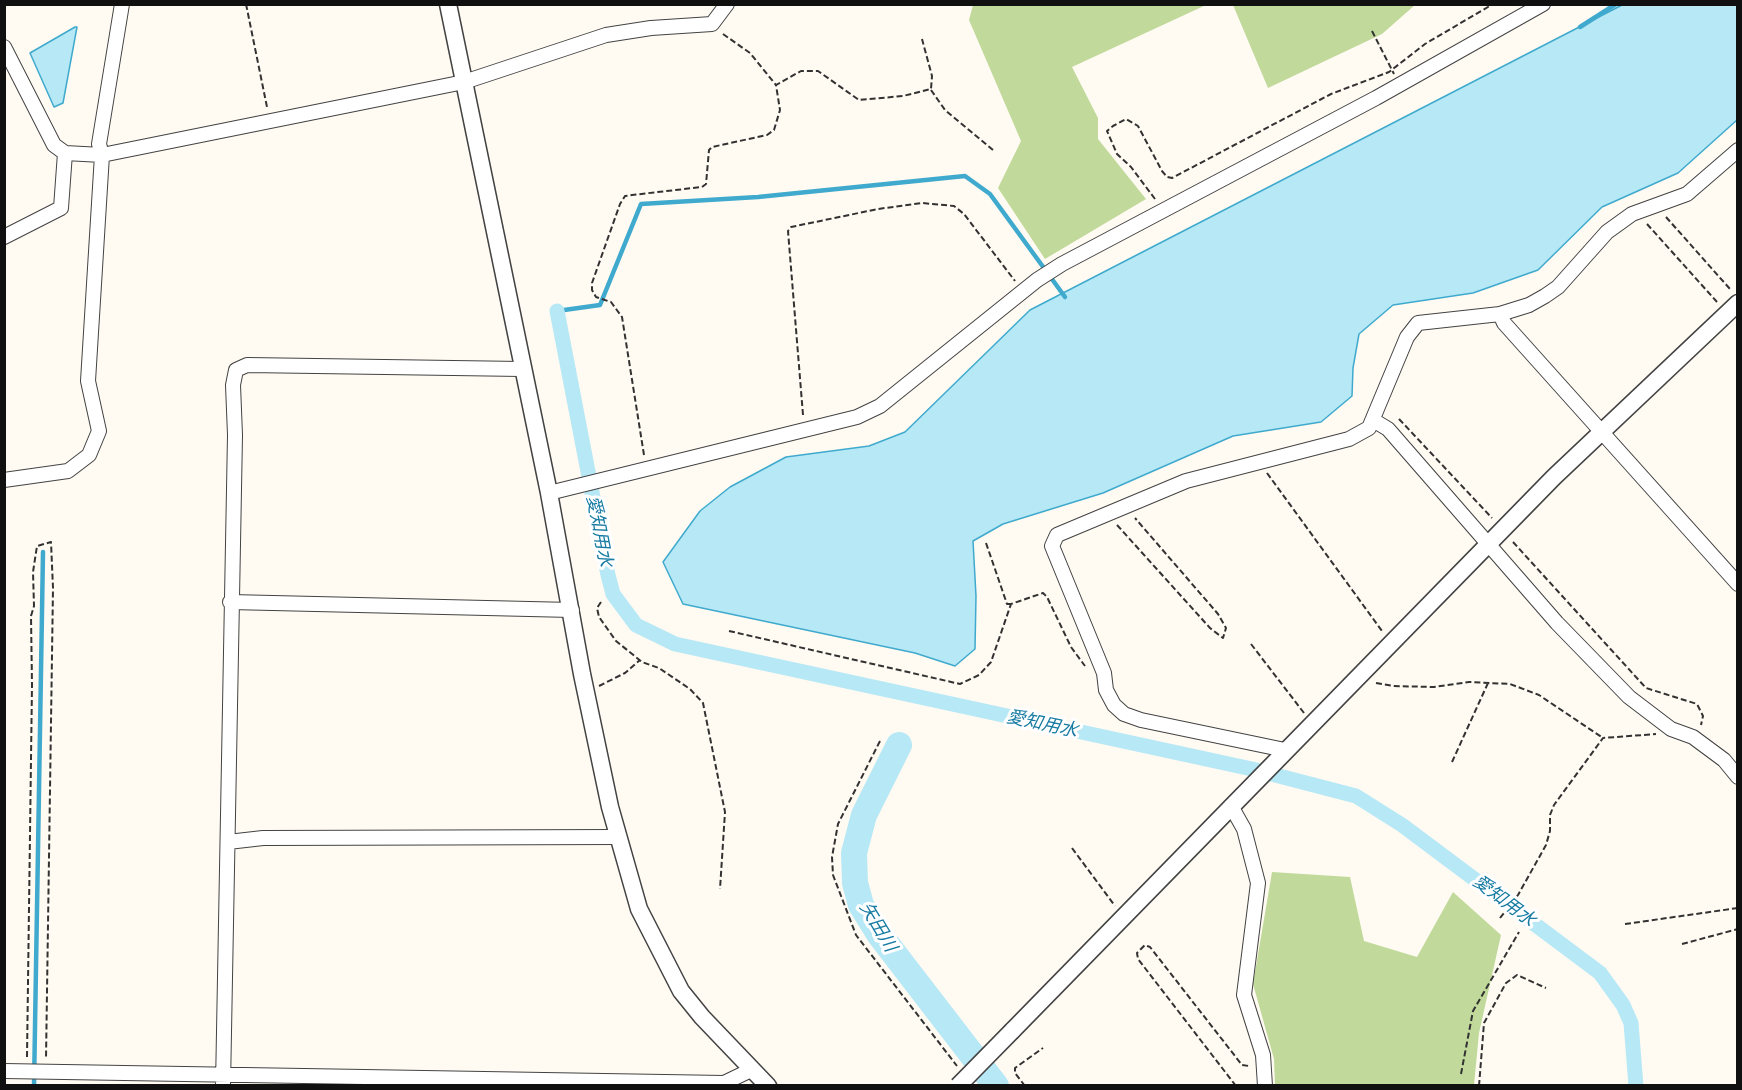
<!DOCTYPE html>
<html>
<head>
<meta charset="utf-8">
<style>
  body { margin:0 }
  #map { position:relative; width:1742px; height:1090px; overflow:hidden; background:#fffaf2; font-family:Literata,serif }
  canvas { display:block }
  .frame { position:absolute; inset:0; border:6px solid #101010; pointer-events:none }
</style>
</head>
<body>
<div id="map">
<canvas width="1742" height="1090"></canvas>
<div class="frame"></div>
</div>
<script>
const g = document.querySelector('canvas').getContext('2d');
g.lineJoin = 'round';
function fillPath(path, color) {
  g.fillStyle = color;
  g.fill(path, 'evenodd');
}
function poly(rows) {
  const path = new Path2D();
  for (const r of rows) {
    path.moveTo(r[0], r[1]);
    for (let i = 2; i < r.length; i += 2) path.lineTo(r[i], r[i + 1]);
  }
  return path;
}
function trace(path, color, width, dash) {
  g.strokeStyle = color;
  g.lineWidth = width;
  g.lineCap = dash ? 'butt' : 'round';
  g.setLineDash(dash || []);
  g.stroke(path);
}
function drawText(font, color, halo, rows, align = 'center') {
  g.font = font + ' Literata,"Noto Sans JP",serif';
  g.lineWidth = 6;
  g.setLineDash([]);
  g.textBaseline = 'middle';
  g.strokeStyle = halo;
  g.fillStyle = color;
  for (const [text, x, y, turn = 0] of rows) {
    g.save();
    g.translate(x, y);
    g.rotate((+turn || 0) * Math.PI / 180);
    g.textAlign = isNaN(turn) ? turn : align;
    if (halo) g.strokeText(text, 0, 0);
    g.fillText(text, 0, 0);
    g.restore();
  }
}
fillPath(poly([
  [973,5,1206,5,1072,67,1098,118,1098,139,1146,199,1045,259,998,188,1021,141,969,20],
  [1233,5,1415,5,1382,34,1268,88],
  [1272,872,1350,877,1364,941,1417,957,1453,892,1501,935,1479,1033,1474,1085,1275,1085,1274,1059,1253,984]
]), '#c1da9b');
const water = poly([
  [1622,5,1737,5,1737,120,1678,173,1602,207,1538,270,1473,293,1393,305,1359,334,1353,368,1352,396,1321,422,1233,436,1103,493,1003,524,973,541,976,596,975,649,955,666,915,653,683,604,663,562,700,511,730,487,786,457,869,446,905,432,1030,310,1622,5],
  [75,27,77,27,63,103,54,107,30,53,75,27]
]);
fillPath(water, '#b7e8f6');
trace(water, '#3faacd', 1.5);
trace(poly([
  [1580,27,1616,4],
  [557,311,600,305,641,204,758,197,965,176,990,194,1065,297],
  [34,1086,43,552]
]), '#3faacd', 4.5);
trace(poly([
  [557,311,608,575,613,594,636,625,675,644,1252,769,1356,796,1402,825,1600,973,1623,1005,1631,1023,1636,1086]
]), '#b7e8f6', 15);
trace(poly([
  [899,745,864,815,854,853,855,883,861,905,879,934,996,1086]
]), '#b7e8f6', 26);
const minor = poly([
  [4,47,54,145,65,153,102,155,464,82,606,35,651,28,712,24,727,4],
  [4,237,61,208,65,153],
  [1500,314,1504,323,1738,584],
  [1373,420,1388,429,1557,623,1629,697,1671,729,1693,737,1724,760,1738,777],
  [4,480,68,471,89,455,99,431,88,381,102,155,99,144,122,4],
  [549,493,857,417,880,406,1037,280,1062,264,1376,98,1543,4],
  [230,602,572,610],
  [1285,750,1141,720,1124,714,1114,705,1106,690,1104,673,1052,546,1057,535,1186,481,1349,439,1369,428,1407,337,1418,323,1500,314,1529,305,1545,296,1558,287,1607,232,1632,214,1687,194,1738,150],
  [1231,806,1244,829,1258,883,1244,995,1263,1055,1265,1086],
  [228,842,263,838,619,837],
  [4,1071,724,1083,751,1070],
  [223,1086,235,435,233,385,236,370,247,365,522,369]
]);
const tertiary = poly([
  [448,4,549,493,582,674,610,807,639,909,681,991,702,1017,768,1086],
  [1012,1031,1554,477,1738,303]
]);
trace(minor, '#434343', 16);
trace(tertiary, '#434343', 19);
trace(poly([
  [246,4,267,107],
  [1372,31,1394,74],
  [723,34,750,53,776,85],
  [931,90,945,110,993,150],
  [1155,199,1131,167,1117,154,1107,131,1113,126,1126,119,1138,126,1162,171,1167,177,1172,178,1331,94,1389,72,1425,44,1493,4],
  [1666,217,1730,289],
  [1647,224,1717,302],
  [803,415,788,231,791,227,878,209,922,203,954,206,964,214,1015,281],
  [1399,419,1492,518],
  [644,455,622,317,611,302,596,297,592,290,592,283,620,204,625,196,632,195,702,187,706,184,709,150,712,147,767,135,774,130,780,110,776,85,801,71,818,71,859,100,903,96,931,89,932,76,922,39],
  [1267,473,1382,631],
  [1117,525,1210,628,1223,638,1226,628,1218,614,1135,518],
  [1513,542,1646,688,1697,704,1703,716,1701,725],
  [986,543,1007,604,1011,604],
  [601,602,597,608,599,617,616,641,642,662,659,668,690,689,703,703,725,812,720,889],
  [729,631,960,684,979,675,991,662,1011,604,1043,593,1047,597,1071,647,1085,666],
  [1251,644,1304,713],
  [1376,683,1393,686,1434,687,1469,682,1510,684,1539,695,1603,738],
  [599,686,625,673,640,660],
  [880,741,838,824,832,857,833,875,856,935,957,1066],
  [1452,762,1488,683],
  [1072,848,1115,906],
  [1500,918,1518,895,1546,845,1550,831,1550,815,1554,805,1603,738,1656,734],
  [1625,924,1738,908],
  [1682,944,1738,929],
  [27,1057,32,685,31,616,34,606,33,572,37,546,51,542,53,588,46,1059],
  [1461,1074,1473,1011,1519,932],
  [1025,1086,1015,1073,1015,1068,1043,1048],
  [1236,1086,1138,959,1137,953,1145,945,1150,947,1242,1065,1249,1066],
  [1479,1086,1484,1023,1506,983,1517,975,1546,988]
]), '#323232', 2, [6, 3]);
trace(minor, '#fff', 14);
trace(tertiary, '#fff', 16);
const tertiaryBridge = poly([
  [958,1086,1012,1031]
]);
trace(tertiaryBridge, '#434343', 19, []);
trace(tertiaryBridge, '#fff', 16);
drawText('italic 18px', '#187ba2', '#fff', [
  ["愛知用水",599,531,79],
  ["愛知用水",1042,724,12],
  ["愛知用水",1504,901,37],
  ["矢田川",878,927,59]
]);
</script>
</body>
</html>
